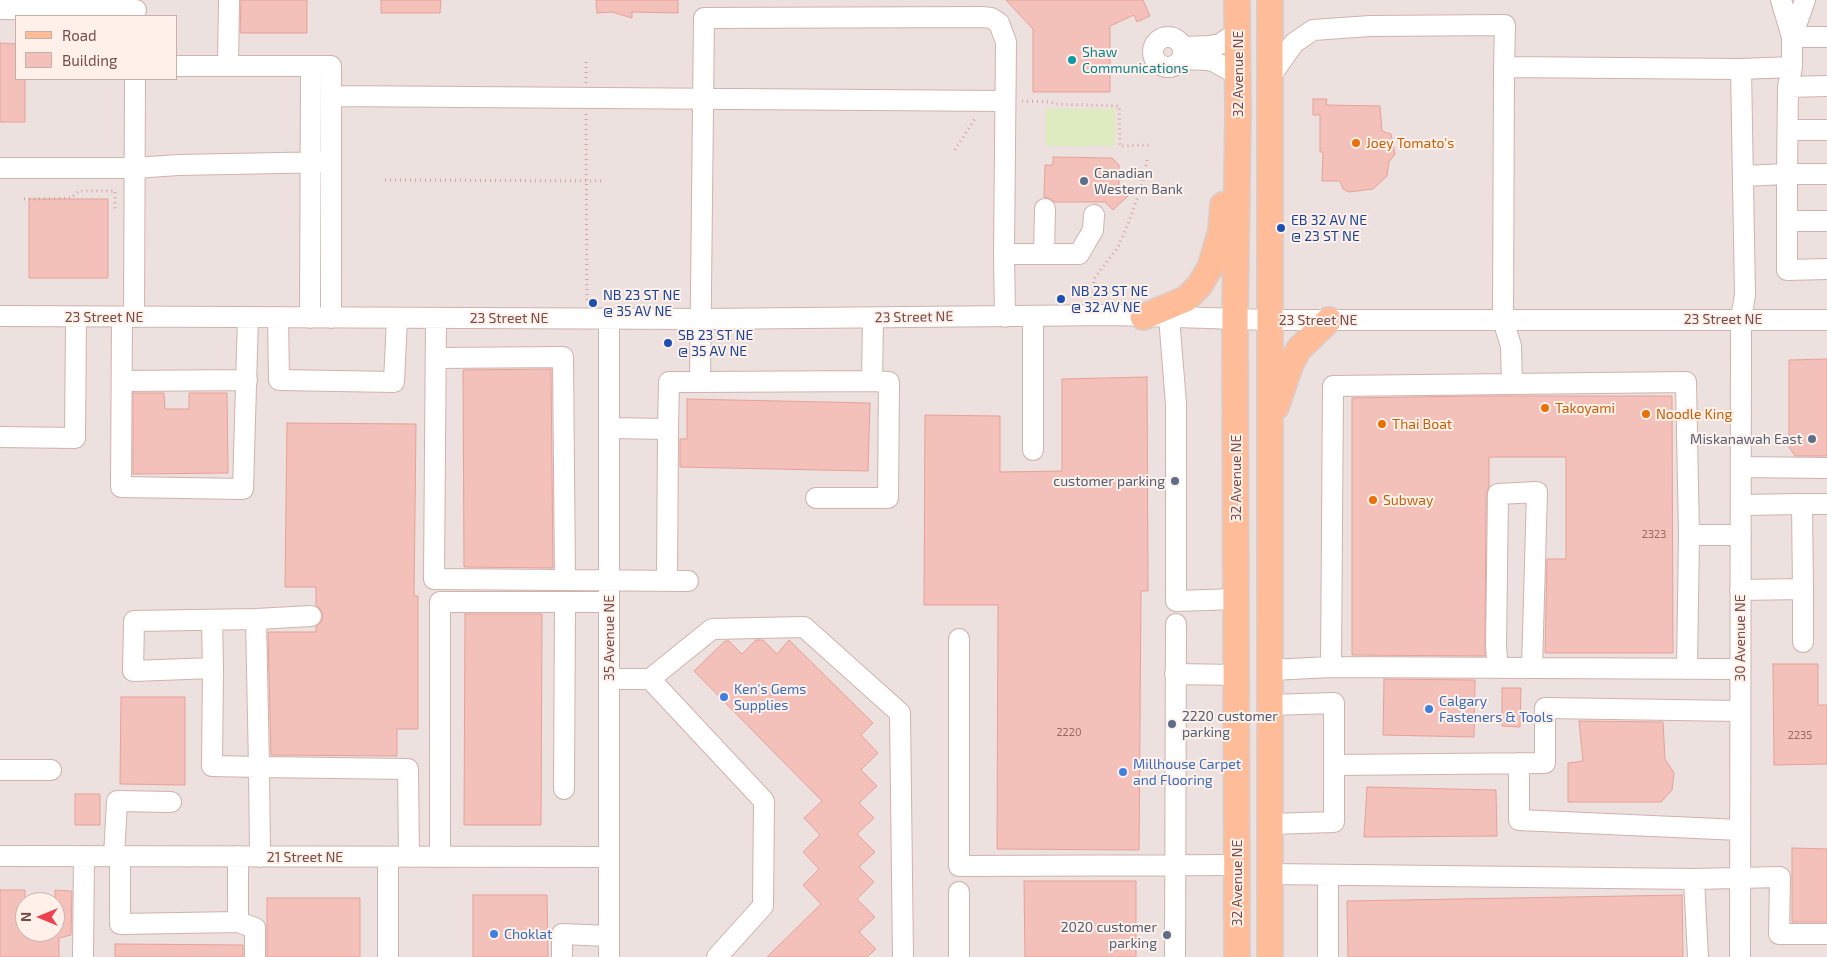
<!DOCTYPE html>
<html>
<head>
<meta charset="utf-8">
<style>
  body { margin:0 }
  #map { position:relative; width:1827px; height:957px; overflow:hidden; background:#fdece3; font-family:"Exo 2",sans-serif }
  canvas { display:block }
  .legend { position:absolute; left:15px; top:15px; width:162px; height:65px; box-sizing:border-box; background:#fff1ea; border:1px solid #c9afa9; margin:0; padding:6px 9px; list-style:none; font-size:15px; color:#774b48 }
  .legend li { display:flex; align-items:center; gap:10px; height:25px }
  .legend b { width:25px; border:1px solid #c9afa9 }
  .north { position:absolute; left:15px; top:892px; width:50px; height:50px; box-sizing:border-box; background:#fff1ea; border:1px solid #c9afa9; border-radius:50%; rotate:270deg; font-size:14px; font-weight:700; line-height:20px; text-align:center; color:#774b48 }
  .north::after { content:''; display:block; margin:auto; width:18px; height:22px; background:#ec434e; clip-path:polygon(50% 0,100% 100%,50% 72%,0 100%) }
</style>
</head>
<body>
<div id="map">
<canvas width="1827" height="957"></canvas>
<ul class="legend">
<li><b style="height:6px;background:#ffbc99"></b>Road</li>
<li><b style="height:14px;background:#f4c0ba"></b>Building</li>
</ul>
<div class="north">N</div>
</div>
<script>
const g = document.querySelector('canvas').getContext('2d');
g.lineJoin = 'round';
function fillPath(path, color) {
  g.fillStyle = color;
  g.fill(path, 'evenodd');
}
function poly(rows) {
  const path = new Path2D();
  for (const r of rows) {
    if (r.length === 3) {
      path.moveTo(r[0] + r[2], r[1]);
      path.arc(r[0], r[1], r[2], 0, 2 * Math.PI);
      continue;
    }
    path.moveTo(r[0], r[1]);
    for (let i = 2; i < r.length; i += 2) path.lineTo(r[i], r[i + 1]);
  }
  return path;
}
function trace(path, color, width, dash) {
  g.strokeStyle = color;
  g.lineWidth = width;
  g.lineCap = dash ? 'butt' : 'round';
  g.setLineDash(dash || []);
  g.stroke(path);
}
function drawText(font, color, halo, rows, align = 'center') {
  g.font = font + ' "Exo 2",sans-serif';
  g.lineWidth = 4;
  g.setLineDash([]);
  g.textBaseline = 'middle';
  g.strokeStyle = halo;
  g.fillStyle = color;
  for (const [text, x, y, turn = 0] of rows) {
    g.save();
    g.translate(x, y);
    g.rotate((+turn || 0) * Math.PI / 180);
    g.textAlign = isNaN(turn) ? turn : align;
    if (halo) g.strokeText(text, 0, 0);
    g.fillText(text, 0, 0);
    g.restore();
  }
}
fillPath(poly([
  [0,0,1827,0,1827,957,0,957],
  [16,16,176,16,176,79,16,79],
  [25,902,55,902,55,932,25,932]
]), '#ece1de');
fillPath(poly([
  [1046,109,1115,109,1115,146,1046,146]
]), '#deebc1');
const building = poly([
  [241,0,307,0,307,33,240,33,241,0],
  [381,0,441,0,440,13,381,13,381,0],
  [596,0,678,0,678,13,632,12,632,18,612,12,597,13,596,0],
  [1006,0,1143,0,1150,16,1137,22,1134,15,1110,26,1110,92,1033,92,1033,29,1006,0],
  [0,43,16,44,16,79,25,79,25,122,0,122,0,43],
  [1313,99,1327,99,1326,105,1380,106,1382,131,1391,134,1395,154,1389,162,1387,176,1373,189,1349,192,1343,189,1340,181,1322,181,1323,152,1320,152,1320,115,1313,115,1313,99],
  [1053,157,1112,158,1119,165,1119,186,1128,196,1113,210,1105,202,1054,202,1051,199,1044,197,1045,165,1053,165,1053,157],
  [29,199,108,199,108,278,29,278,29,199],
  [1827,359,1827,456,1795,456,1789,447,1789,360,1827,359],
  [551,369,553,568,464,567,463,370,551,369],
  [1147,377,1148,591,1141,591,1139,850,997,849,998,605,924,605,925,415,1000,416,1000,472,1062,471,1062,379,1147,377],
  [133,393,164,393,165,409,189,409,189,393,227,393,228,473,133,474,133,393],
  [1481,396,1672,396,1673,653,1545,653,1547,559,1566,559,1566,457,1489,457,1489,487,1486,494,1485,656,1352,655,1352,398,1481,396],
  [687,399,870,403,868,471,680,467,680,439,687,439,687,399],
  [287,423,416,424,414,596,418,596,418,729,397,729,397,756,271,755,268,632,316,632,316,626,321,622,323,616,321,610,316,605,316,587,285,587,287,423],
  [465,614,542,614,541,825,464,825,465,614],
  [756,640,763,640,777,654,789,640,873,723,861,735,878,753,861,770,877,786,859,803,874,818,857,834,875,852,859,867,874,882,857,899,875,917,859,932,876,949,867,957,767,957,821,904,803,885,819,869,803,852,820,835,804,818,822,801,694,671,725,641,729,641,742,654,756,640],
  [1773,664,1818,664,1818,705,1827,705,1827,764,1774,765,1773,664],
  [1384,679,1475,680,1474,737,1383,735,1384,679],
  [1502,688,1521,688,1520,727,1502,726,1502,688],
  [121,697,185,697,185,785,120,784,121,697],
  [1579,721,1663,722,1665,759,1674,773,1672,790,1661,802,1568,802,1568,763,1583,761,1579,721],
  [1367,787,1496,790,1497,836,1364,837,1367,787],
  [75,794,100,794,100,825,75,825,75,794],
  [1792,848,1827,849,1827,922,1792,922,1792,848],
  [1024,881,1136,881,1136,957,1025,957,1024,881],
  [0,890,25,890,25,932,55,932,55,890,72,891,71,935,59,938,59,957,0,957,0,890],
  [473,895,547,895,548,957,473,957,473,895],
  [1682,895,1683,957,1348,957,1347,901,1682,895],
  [267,898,360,898,360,957,267,957,267,898],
  [115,944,243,945,243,957,115,957,115,944]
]);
fillPath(building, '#f4c0ba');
trace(building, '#e7a199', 1);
const minor = poly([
  [0,9,136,10],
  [1168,52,15],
  [1792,37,1805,0],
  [1792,37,1827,37],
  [1184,47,1209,46,1220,44,1238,32],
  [1181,59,1208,60,1215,62,1238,75],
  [176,66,331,66,331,318],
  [228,66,229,0],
  [1792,67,1788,87,1787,174,1827,174],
  [1741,69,1792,67,1792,37,1781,0],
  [1270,77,1294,43,1313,30,1370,26,1505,25,1504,67],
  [1788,87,1827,86],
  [331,96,1005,101],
  [1788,130,1827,130],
  [0,168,135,168,178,165,331,162],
  [1743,176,1787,174,1787,270,1827,269],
  [1787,221,1827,221],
  [1004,254,1079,254,1093,230,1094,215],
  [1044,254,1045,209],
  [0,316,702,319,1115,315,1269,320,1827,320],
  [1033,316,1033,450],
  [122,317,121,487,243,489,248,317],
  [134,317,135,79],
  [278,317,279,380,394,382,397,318],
  [1169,317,1176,404,1176,601,1236,599],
  [310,318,311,67],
  [436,318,434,579,688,581],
  [609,319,609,957],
  [436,358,563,357,565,580],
  [122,381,247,380],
  [700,382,872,381,873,318],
  [1512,384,1511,346,1503,320,1504,67,1741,69,1745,295,1741,319,1740,957],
  [609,428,668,429,669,382,700,382,704,18,982,17,991,18,999,23,1006,42,1004,254,1005,317],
  [0,437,75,438,76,317],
  [1741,467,1827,468],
  [816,498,888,498,889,382,872,381],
  [1802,504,1827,504],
  [1689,535,1741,535],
  [667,581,668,429],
  [1803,589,1803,642],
  [1740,590,1803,589,1802,504,1741,505],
  [256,619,259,767,212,766,213,668,133,671,134,621,256,619],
  [256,619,311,616],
  [212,620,213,668],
  [959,639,959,866,1237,865],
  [1331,667,1333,386,1686,382,1689,535,1687,669],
  [1498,668,1496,647,1498,494,1537,492,1532,668],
  [1271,670,1331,667,1740,669],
  [1175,674,1236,675],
  [609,679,650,679,764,801,763,906,717,957],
  [650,679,712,629,804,627,900,713,903,957],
  [1270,705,1334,703,1334,765,1545,763,1545,708,1740,711],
  [1519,763,1519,820,1740,830],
  [0,770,51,770],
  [564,789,565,602,609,602],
  [1270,824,1334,822,1334,765],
  [0,856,609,857],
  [114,856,117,801,171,802],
  [120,856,120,924,238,922,238,856],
  [260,857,259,767,408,769,409,857],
  [388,857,388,957],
  [440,857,440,602,565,602],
  [1270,874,1694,879,1780,877,1779,934,1827,934],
  [1328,875,1328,957],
  [1694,879,1698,957],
  [959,892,959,957],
  [238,922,255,928,255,957],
  [83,957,84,856],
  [562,957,562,934,609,936],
  [1175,957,1176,624]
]);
const major = poly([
  [1237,0,1238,113,1235,319,1237,957],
  [1270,0,1270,957],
  [1143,317,1186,299,1199,286,1210,268,1221,231,1223,205],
  [1276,407,1291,363,1299,349,1329,320]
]);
trace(minor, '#d1b2ac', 22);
trace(major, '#d9cdcc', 28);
trace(poly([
  [586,62,586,83],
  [1022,101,1051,102,1055,104,1119,106,1120,146,1149,145],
  [586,114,587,303],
  [955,150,976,117],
  [385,180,603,181],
  [24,199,71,198,79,191,115,191,115,212],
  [1093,298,1094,279,1118,247,1129,221,1143,182,1147,160]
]), '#d9a39d', 3, [1, 4]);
trace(minor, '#fff', 20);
trace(major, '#ffbc99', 25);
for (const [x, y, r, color] of [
  [1072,60,5,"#0f9aa8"],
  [1356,143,5,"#e8710a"],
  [1084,181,5,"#5c6f8a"],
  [1281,228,5,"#1a4fb4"],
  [1061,299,5,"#1a4fb4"],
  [593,303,5,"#1a4fb4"],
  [668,343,5,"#1a4fb4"],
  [1545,408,5,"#e8710a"],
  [1646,414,5,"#e8710a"],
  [1382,424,5,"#e8710a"],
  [1812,439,5,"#5c6f8a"],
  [1175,481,5,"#5c6f8a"],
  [1373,500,5,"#e8710a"],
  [724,697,5,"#3f7fe0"],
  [1429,709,5,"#3f7fe0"],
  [1172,724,5,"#5c6f8a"],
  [1123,772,5,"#3f7fe0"],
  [494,934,5,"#3f7fe0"],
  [1167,935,5,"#5c6f8a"]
]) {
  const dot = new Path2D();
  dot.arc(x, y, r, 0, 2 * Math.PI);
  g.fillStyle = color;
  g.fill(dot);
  trace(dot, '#fff1ea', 2);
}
drawText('11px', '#966864', null, [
  ["2323",1654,534],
  ["2220",1069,732],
  ["2235",1800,735]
]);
drawText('14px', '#0d838f', '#fff1ea', [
  ["Shaw",1082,52],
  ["Communications",1082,68]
], 'left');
drawText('14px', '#774b48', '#fff1ea', [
  ["32 Avenue NE",1238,74,-90],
  ["23 Street NE",104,317],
  ["23 Street NE",914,317,-1],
  ["23 Street NE",509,318],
  ["23 Street NE",1723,319],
  ["23 Street NE",1318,320],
  ["32 Avenue NE",1236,478,-90],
  ["35 Avenue NE",609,638,-90],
  ["30 Avenue NE",1740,638,-90],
  ["21 Street NE",305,857],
  ["32 Avenue NE",1237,883,-90]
]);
drawText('14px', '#c56008', '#fff1ea', [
  ["Joey Tomato's",1366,143],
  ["Takoyami",1555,408],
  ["Noodle King",1656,414],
  ["Thai Boat",1392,424],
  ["Subway",1383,500]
], 'left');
drawText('14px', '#4e5e75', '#fff1ea', [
  ["Canadian",1094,173,"left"],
  ["Western Bank",1094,189,"left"],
  ["Miskanawah East",1802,439],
  ["customer parking",1165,481],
  ["2220 customer",1182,716,"left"],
  ["parking",1182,732,"left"],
  ["2020 customer",1157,927],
  ["parking",1157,943]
], 'right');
drawText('14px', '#164399', '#fff1ea', [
  ["EB 32 AV NE",1291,220],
  ["@ 23 ST NE",1291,236],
  ["NB 23 ST NE",1071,291],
  ["@ 32 AV NE",1071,307],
  ["NB 23 ST NE",603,295],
  ["@ 35 AV NE",603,311],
  ["SB 23 ST NE",678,335],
  ["@ 35 AV NE",678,351]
], 'left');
drawText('14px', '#366cbe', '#fff1ea', [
  ["Ken's Gems",734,689],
  ["Supplies",734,705],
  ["Calgary",1439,701],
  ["Fasteners & Tools",1439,717],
  ["Millhouse Carpet",1133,764],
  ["and Flooring",1133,780],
  ["Choklat",504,934]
], 'left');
</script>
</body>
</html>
